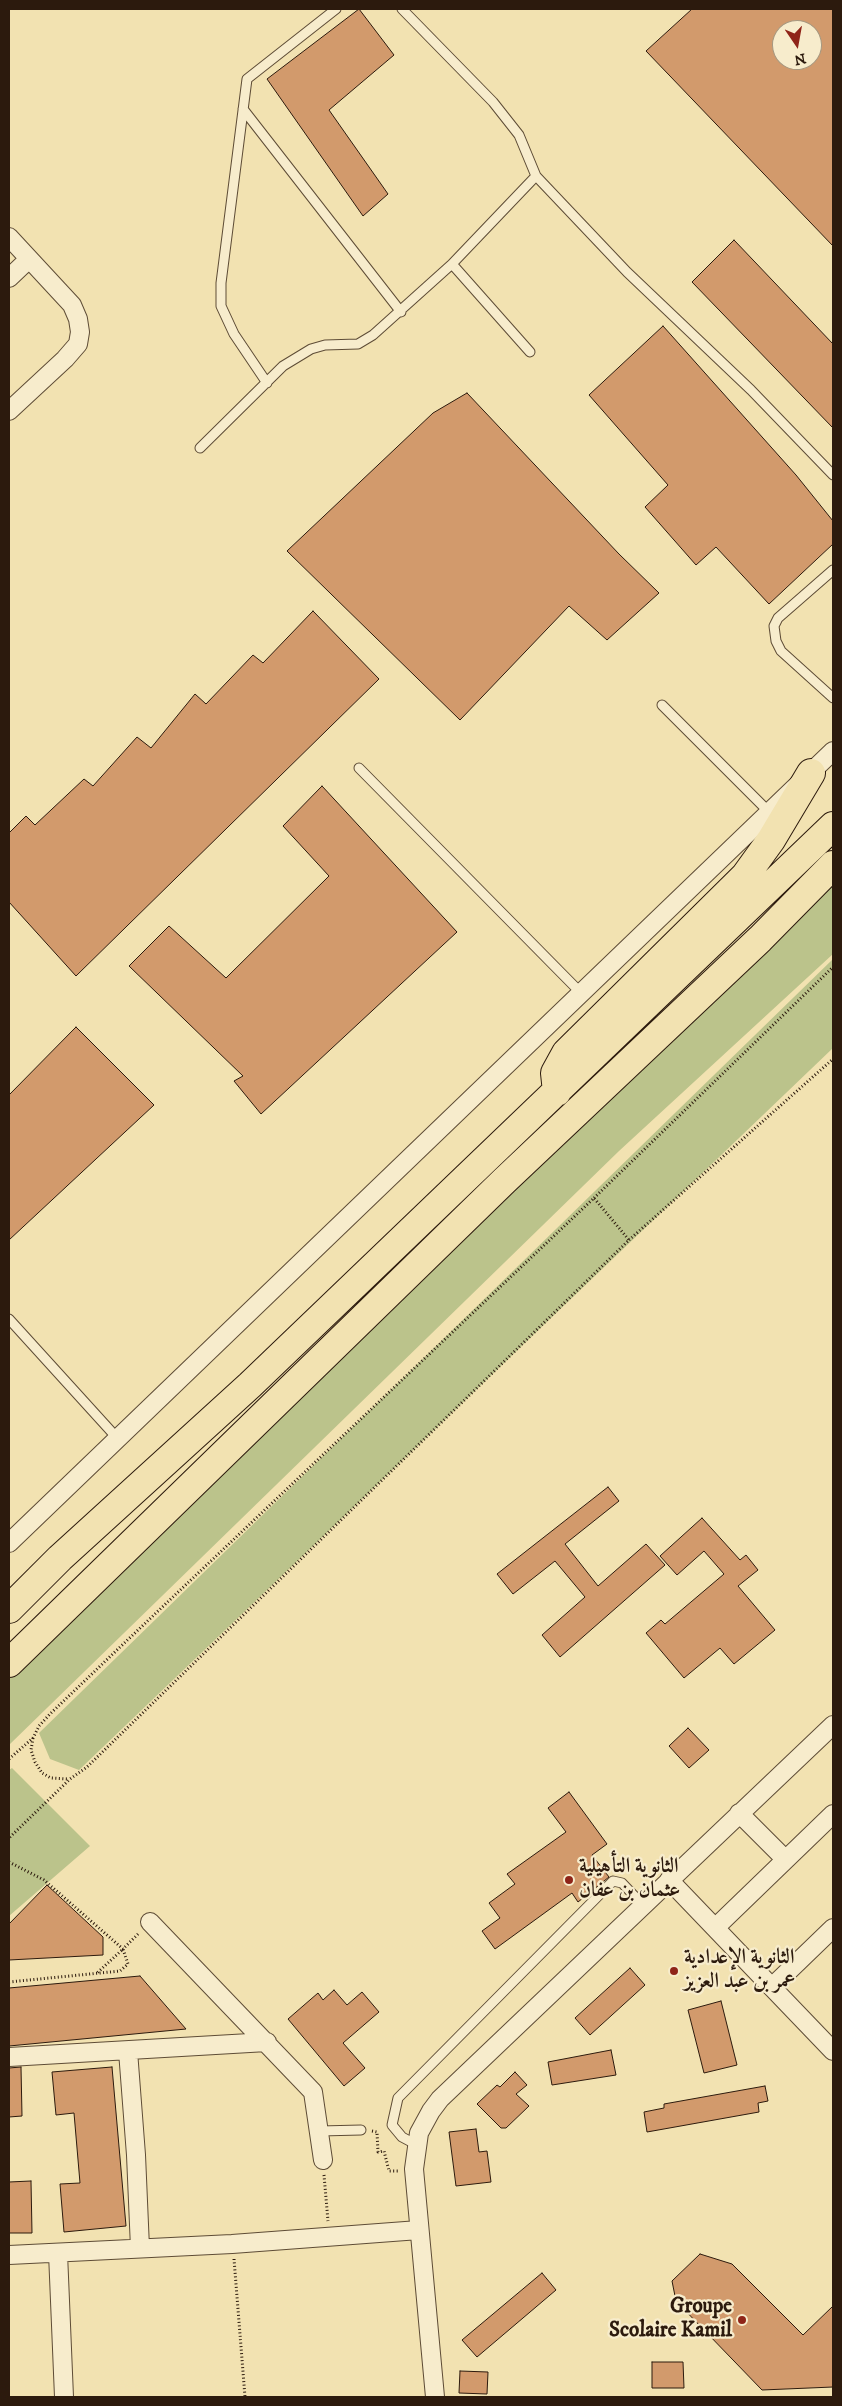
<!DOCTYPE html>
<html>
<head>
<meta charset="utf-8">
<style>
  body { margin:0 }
  #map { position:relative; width:842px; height:2406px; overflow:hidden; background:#f2e2b1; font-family:"IM FELL DW Pica",serif }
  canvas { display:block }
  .frame { position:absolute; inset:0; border:10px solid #2c1a0d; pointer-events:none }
  .north { position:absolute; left:772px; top:20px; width:50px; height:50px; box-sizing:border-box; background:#f7eccc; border:1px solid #a69880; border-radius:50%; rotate:168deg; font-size:14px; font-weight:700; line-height:20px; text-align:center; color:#2c1a0d }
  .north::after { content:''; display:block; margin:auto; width:18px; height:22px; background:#8f2418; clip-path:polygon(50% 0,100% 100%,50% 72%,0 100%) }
</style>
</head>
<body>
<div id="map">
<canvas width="842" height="2406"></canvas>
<div class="frame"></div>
<div class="north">N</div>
</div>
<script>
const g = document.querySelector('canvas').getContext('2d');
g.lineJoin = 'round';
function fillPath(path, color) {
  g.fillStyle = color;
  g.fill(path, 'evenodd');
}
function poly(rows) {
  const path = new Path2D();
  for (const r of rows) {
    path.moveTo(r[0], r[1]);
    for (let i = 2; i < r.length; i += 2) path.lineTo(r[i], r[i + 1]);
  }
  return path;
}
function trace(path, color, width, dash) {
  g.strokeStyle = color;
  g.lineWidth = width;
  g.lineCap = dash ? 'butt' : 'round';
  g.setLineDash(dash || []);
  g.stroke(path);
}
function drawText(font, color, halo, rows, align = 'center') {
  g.font = font + ' "IM FELL DW Pica",Amiri,serif';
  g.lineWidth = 4.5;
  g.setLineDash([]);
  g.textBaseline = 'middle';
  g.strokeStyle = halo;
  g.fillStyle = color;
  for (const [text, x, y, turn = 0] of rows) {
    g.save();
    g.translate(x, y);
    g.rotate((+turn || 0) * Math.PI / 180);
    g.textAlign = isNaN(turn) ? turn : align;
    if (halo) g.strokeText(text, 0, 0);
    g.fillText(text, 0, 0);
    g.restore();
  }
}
fillPath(poly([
  [833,880,833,954,619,1151,9,1745,9,1679,588,1114],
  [833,959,833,1048,79,1770,50,1759,39,1733],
  [12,1768,90,1846,9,1916,9,1770]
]), '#bbc38b');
const building = poly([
  [359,9,394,55,329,110,388,194,363,216,267,79,359,9],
  [692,9,833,9,833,246,646,51,692,9],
  [782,30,812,30,812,60,782,60,782,30],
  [734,240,833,344,833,428,692,282,734,240],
  [663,326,796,475,833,521,833,544,769,604,716,547,696,565,645,507,668,485,589,395,663,326],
  [467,393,619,554,659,593,607,640,569,606,460,720,287,551,433,413,467,393],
  [313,611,379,679,76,976,9,902,9,833,26,816,35,825,84,779,93,786,137,737,151,748,195,694,206,704,253,655,263,663,313,611],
  [322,786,457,932,261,1114,234,1081,243,1076,129,966,169,926,226,978,329,876,283,826,322,786],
  [76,1027,154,1105,9,1240,9,1095,76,1027],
  [608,1487,619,1501,565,1544,598,1586,646,1544,665,1565,560,1657,542,1635,585,1597,555,1561,513,1594,497,1574,608,1487],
  [702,1518,740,1560,746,1555,758,1570,738,1586,775,1630,734,1664,720,1648,684,1678,646,1633,661,1620,665,1624,724,1574,704,1551,677,1575,660,1556,702,1518],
  [688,1728,709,1750,689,1768,669,1746,688,1728],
  [569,1792,607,1844,592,1855,609,1877,578,1902,572,1893,495,1949,482,1931,500,1918,489,1903,515,1884,507,1874,566,1832,548,1808,569,1792],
  [47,1885,103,1937,103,1955,9,1960,9,1924,47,1885],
  [630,1968,645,1985,590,2035,575,2018,630,1968],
  [140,1976,186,2029,9,2046,9,1988,140,1976],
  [334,1990,347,2005,362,1992,379,2012,343,2043,365,2068,344,2086,288,2019,318,1993,323,2000,334,1990],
  [721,2001,737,2065,704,2073,688,2010,721,2001],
  [611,2050,616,2075,552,2085,548,2062,611,2050],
  [21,2067,22,2116,9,2117,9,2068,21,2067],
  [112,2067,126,2226,64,2232,60,2184,80,2183,74,2113,56,2115,52,2072,112,2067],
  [515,2072,527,2085,516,2094,529,2106,506,2128,501,2128,477,2104,497,2085,500,2087,515,2072],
  [765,2086,768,2101,758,2103,759,2112,647,2132,644,2112,664,2108,664,2104,765,2086],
  [476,2129,479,2152,487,2151,491,2182,456,2186,449,2132,476,2129],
  [31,2181,32,2233,9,2233,9,2182,31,2181],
  [700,2254,732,2264,803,2335,833,2306,833,2387,762,2390,676,2301,672,2281,700,2254],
  [542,2273,556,2290,477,2357,462,2340,542,2273],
  [652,2362,683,2362,684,2388,652,2388,652,2362],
  [460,2371,488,2372,487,2394,459,2393,460,2371]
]);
fillPath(building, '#d29a6c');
trace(building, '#2c1a0d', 1);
const service = poly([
  [402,9,493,102,519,135,536,176,627,272,751,390,833,475],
  [243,109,401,312],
  [452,264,530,352],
  [267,383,234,334,221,306,221,283,247,79,336,9],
  [200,448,283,366,311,349,325,345,358,344,373,335,452,264,536,176],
  [833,570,778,618,774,626,776,641,781,651,833,698],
  [662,705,769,812],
  [359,768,581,993],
  [9,1319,118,1439],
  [320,2131,361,2130],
  [417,2145,402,2137,392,2125,398,2098,613,1881,622,1883,643,1905]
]);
const minor = poly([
  [9,237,72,305,78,319,80,332,78,344,65,359,9,411],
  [9,278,29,259],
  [9,1543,833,751],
  [739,1813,785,1859],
  [669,1880,833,2051],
  [150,1922,313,2092,323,2160],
  [715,1928,833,1814],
  [773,1986,833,1928],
  [128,2051,136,2155,140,2248],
  [9,2057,267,2042],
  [58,2253,64,2397],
  [9,2255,232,2244,419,2230],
  [435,2397,414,2169,419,2133,431,2111,440,2099,833,1725]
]);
const trunk = poly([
  [557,1092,555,1073,566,1053,745,876,771,840,811,773],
  [9,1609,60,1558,250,1385,833,826],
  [9,1663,504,1181,760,939,833,865]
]);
trace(service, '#5e4c36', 11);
trace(minor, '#5e4c36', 20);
trace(trunk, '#2c1a0d', 30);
trace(poly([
  [594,1198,833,967],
  [629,1240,833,1059],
  [33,1738,31,1750,35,1762,42,1773,51,1778,69,1779],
  [9,1759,33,1738,39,1726,50,1714,118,1649,594,1198,629,1240,87,1767,70,1779,9,1838],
  [9,1862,44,1880,123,1949,139,1933],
  [9,1982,120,1971,128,1964,123,1949,97,1973],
  [372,2131,377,2132,378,2152,384,2151,389,2171,399,2171],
  [324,2175,328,2221],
  [234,2259,245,2397]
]), '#2c1a0d', 3, [1, 2.5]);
trace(service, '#f7eccc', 9);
trace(minor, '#f7eccc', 18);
trace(trunk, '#f2e2b1', 28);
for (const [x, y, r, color] of [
  [569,1880,5,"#8f2418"],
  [674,1971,5,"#8f2418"],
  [742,2320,5,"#8f2418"]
]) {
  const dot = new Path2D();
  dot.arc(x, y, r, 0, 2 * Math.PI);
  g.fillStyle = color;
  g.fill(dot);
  trace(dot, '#f7eccc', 2);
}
drawText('bold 21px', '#2c1a0d', '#f7eccc', [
  ["الثانوية التأهيلية",579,1868],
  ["عثمان بن عفان",579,1892],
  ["الثانوية الإعدادية",684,1959],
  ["عمر بن عبد العزيز",684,1983],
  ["Groupe",732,2308,"right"],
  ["Scolaire Kamil",732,2332,"right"]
], 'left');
</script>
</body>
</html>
